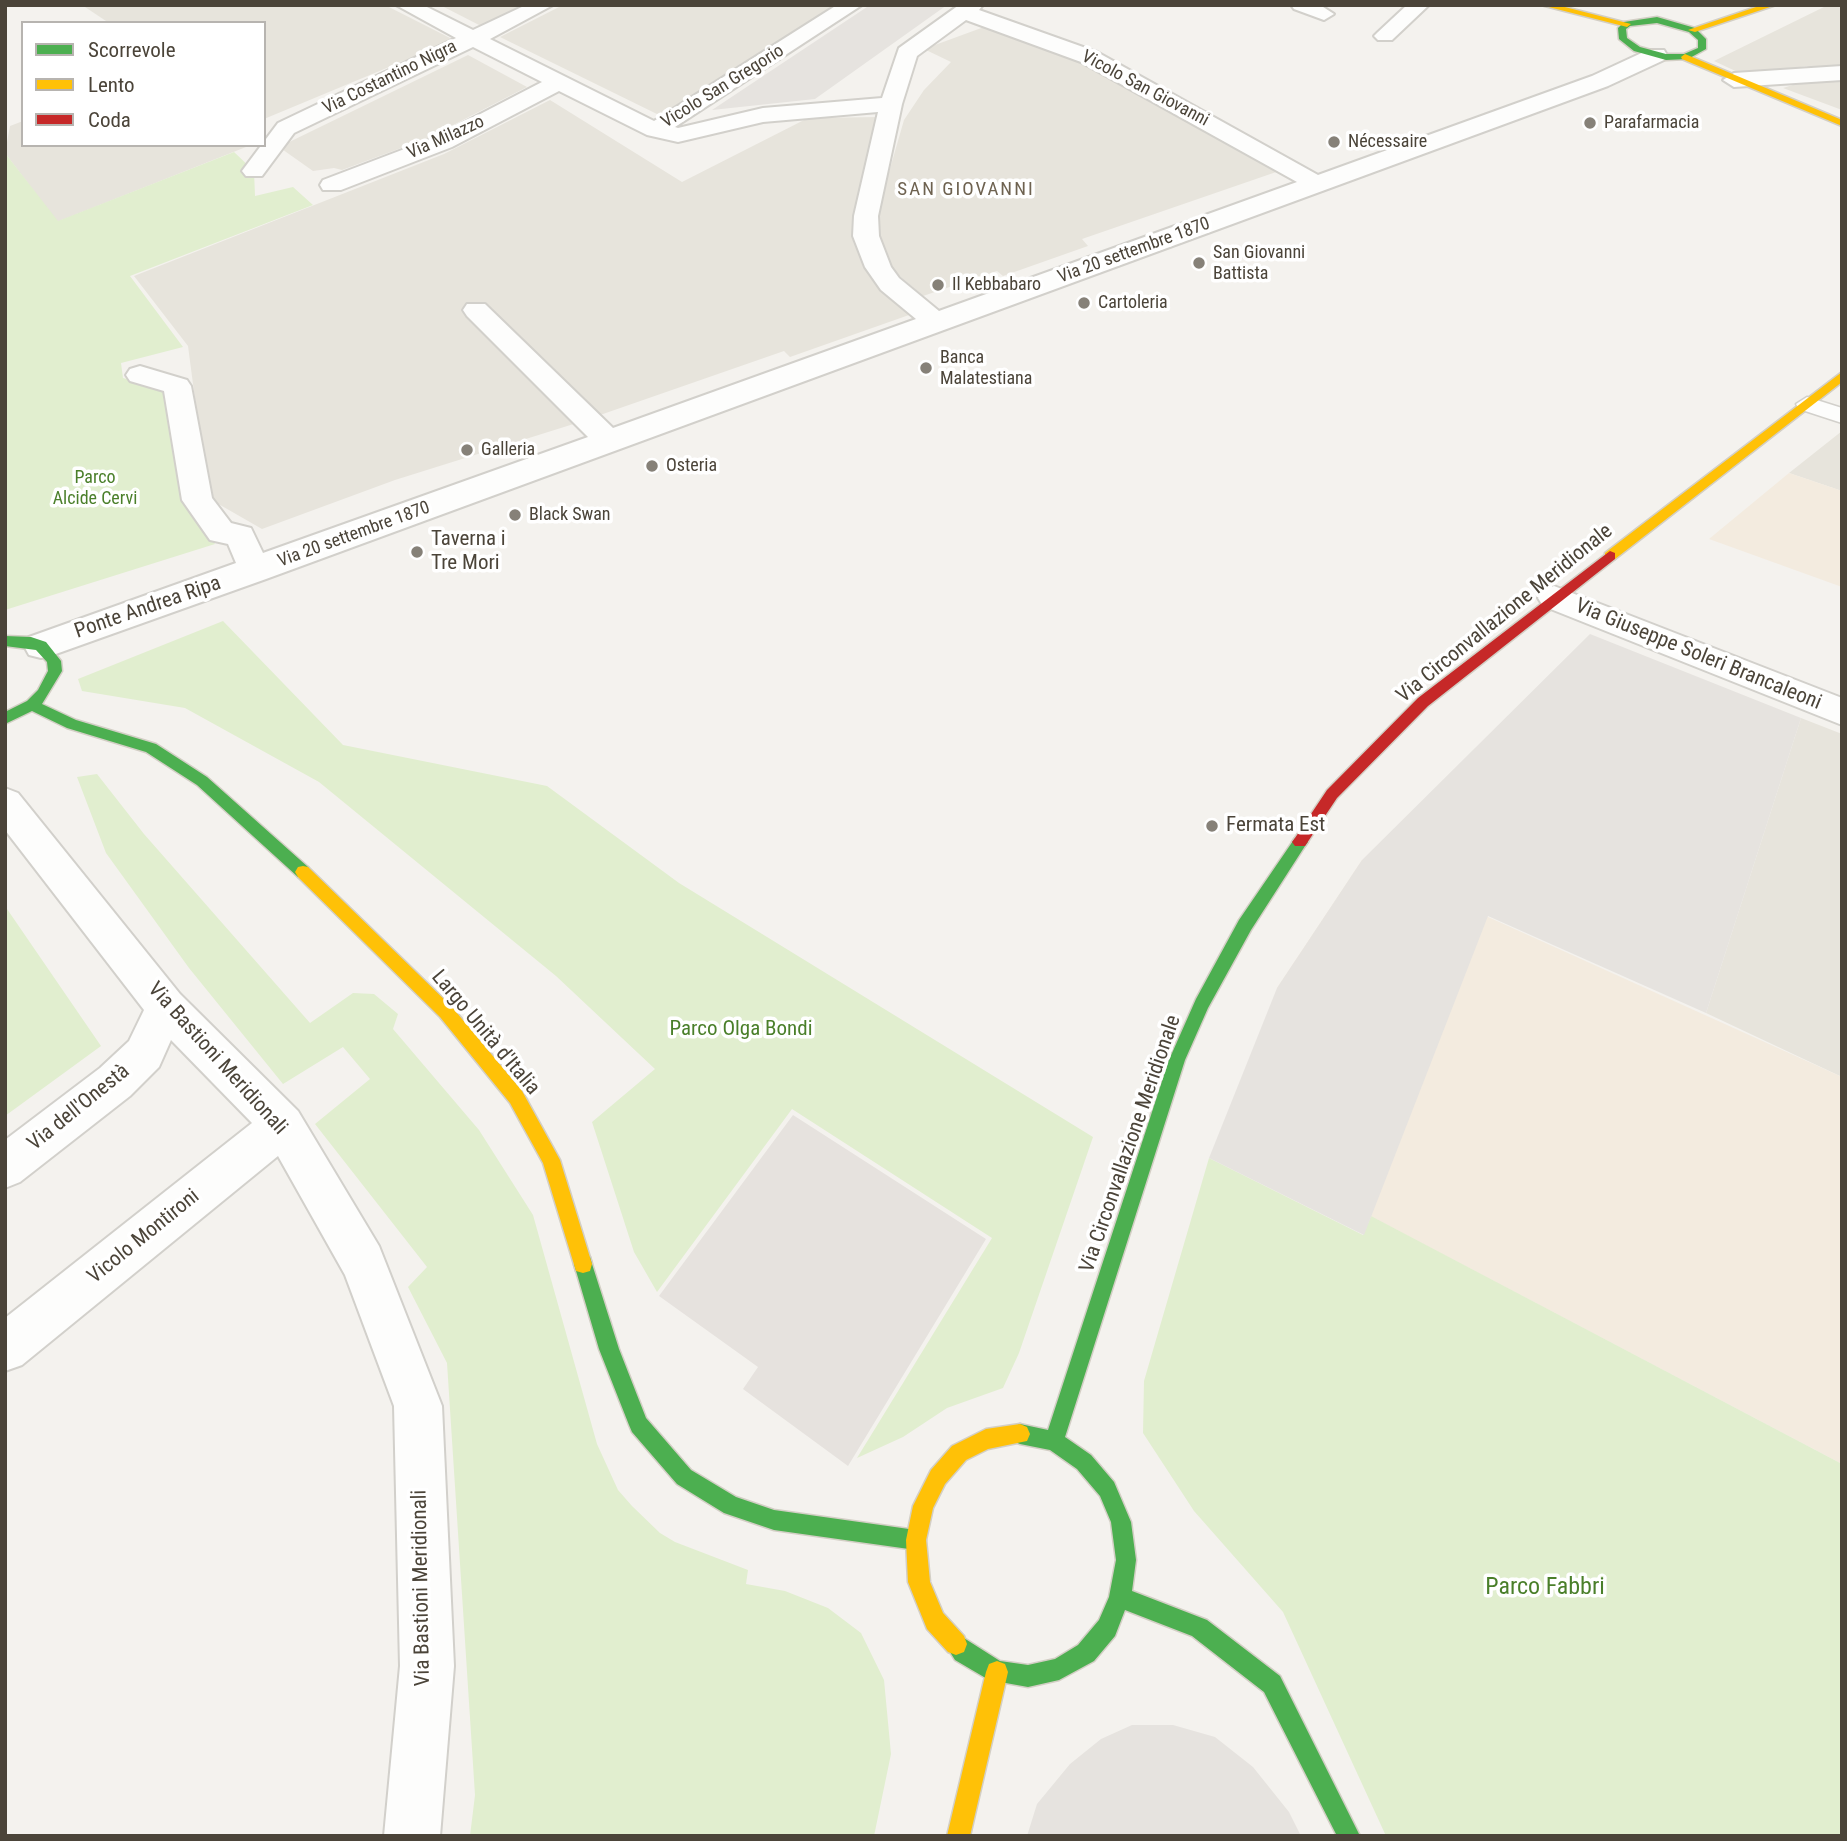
<!DOCTYPE html>
<html>
<head>
<meta charset="utf-8">
<style>
  body { margin:0 }
  #map { position:relative; width:1847px; height:1841px; overflow:hidden; background:#f4f2ee; font-family:"Roboto Condensed",sans-serif }
  canvas { display:block }
  .frame { position:absolute; inset:0; border:7px solid #4b4439; pointer-events:none }
  .legend { position:absolute; left:21px; top:21px; width:245px; height:126px; box-sizing:border-box; background:#fff; border:2px solid #b7b4b0; margin:0; padding:9px 12px; list-style:none; font-size:21px; color:#4b4439 }
  .legend li { display:flex; align-items:center; gap:14px; height:35px }
  .legend b { width:35px; border:2px solid #b7b4b0 }
</style>
</head>
<body>
<div id="map">
<canvas width="1847" height="1841"></canvas>
<div class="frame"></div>
<ul class="legend">
<li><b style="height:9px;background:#4caf50"></b>Scorrevole</li>
<li><b style="height:9px;background:#ffc107"></b>Lento</li>
<li><b style="height:9px;background:#c62828"></b>Coda</li>
</ul>
</div>
<script>
const g = document.querySelector('canvas').getContext('2d');
g.lineJoin = 'round';
function fillPath(path, color) {
  g.fillStyle = color;
  g.fill(path, 'evenodd');
}
function poly(rows) {
  const path = new Path2D();
  for (const r of rows) {
    path.moveTo(r[0], r[1]);
    for (let i = 2; i < r.length; i += 2) path.lineTo(r[i], r[i + 1]);
  }
  return path;
}
function trace(path, color, width, dash) {
  g.strokeStyle = color;
  g.lineWidth = width;
  g.lineCap = dash ? 'butt' : 'round';
  g.setLineDash(dash || []);
  g.stroke(path);
}
function drawText(font, color, halo, rows, align = 'center') {
  g.font = font + ' "Roboto Condensed",sans-serif';
  g.lineWidth = 7;
  g.setLineDash([]);
  g.textBaseline = 'middle';
  g.strokeStyle = halo;
  g.fillStyle = color;
  for (const [text, x, y, turn = 0] of rows) {
    g.save();
    g.translate(x, y);
    g.rotate((+turn || 0) * Math.PI / 180);
    g.textAlign = isNaN(turn) ? turn : align;
    if (halo) g.strokeText(text, 0, 0);
    g.fillText(text, 0, 0);
    g.restore();
  }
}
fillPath(poly([
  [82,5,385,5,454,40,264,119,264,23,109,23],
  [440,5,526,5,481,26],
  [563,5,835,5,661,116,500,37],
  [1828,5,1842,5,1842,71,1818,72,1807,66,1744,75,1714,61],
  [984,27,1078,59,1282,170,1082,239,1088,246,1003,276,997,271,923,296,888,266,876,233,881,200,904,120,924,90,951,62,924,49],
  [468,55,527,87,428,138,342,170,334,168,313,171,279,147],
  [1842,75,1842,110,1783,88,1822,76],
  [550,100,682,182,808,118,881,117,872,277,909,315,790,357,784,351,580,422,395,480,262,529,208,498,188,346,134,276,444,154],
  [23,121,23,145,251,145,57,222,5,153,10,126],
  [1842,431,1842,491,1789,473],
  [1801,718,1842,734,1842,1077,1706,1013]
]), '#e7e4dc');
fillPath(poly([
  [1789,473,1842,491,1842,587,1709,539],
  [1362,860,1842,1077,1842,1464,1370,1216,1277,988]
]), '#f3ebdf');
fillPath(poly([
  [793,1115,986,1239,848,1466,743,1389,758,1367,659,1296]
]), '#e6e2de');
fillPath(poly([
  [234,152,254,171,255,196,293,187,313,205,130,276,183,347,121,363,123,378,169,391,187,494,215,544,5,610,5,153,58,221],
  [223,621,343,745,547,786,679,883,1093,1137,1019,1353,1003,1388,947,1408,903,1437,857,1458,992,1238,792,1109,657,1292,634,1252,592,1122,655,1069,556,976,319,782,185,708,82,691,78,679],
  [97,774,144,834,310,1023,353,993,374,994,398,1014,393,1029,479,1130,533,1215,597,1444,618,1490,632,1506,660,1533,675,1542,748,1570,746,1584,785,1591,828,1608,861,1633,884,1680,891,1754,874,1836,470,1836,475,1795,447,1363,408,1287,427,1267,315,1124,370,1079,343,1047,283,1084,189,968,106,853,77,777],
  [5,906,101,1046,5,1116],
  [1209,1158,1363,1235,1371,1216,1842,1464,1842,1836,1386,1836,1283,1612,1194,1511,1143,1433,1144,1381]
]), '#e1eecf');
fillPath(poly([
  [870,5,947,5,815,99,712,110],
  [1590,634,1801,718,1706,1013,1488,916,1364,1235,1209,1158,1277,988,1362,860],
  [1132,1725,1173,1725,1215,1737,1253,1767,1289,1812,1301,1836,1027,1836,1037,1804,1070,1764,1101,1739]
]), '#e6e3df');
const lane = poly([
  [1807,397,1842,408,1842,423,1799,409,1796,404,1807,397]
]);
const street = poly([
  [396,5,423,5,473,30,526,5,553,5,490,39,654,121,837,5,862,5,675,127,678,128,763,108,882,98,899,48,959,5,983,5,979,10,1097,52,1318,175,1592,76,1648,50,1664,50,1667,55,1664,60,1608,86,266,579,53,655,41,658,29,655,24,646,29,637,236,563,228,544,210,540,182,500,164,391,130,381,126,375,130,369,140,366,187,380,191,386,212,498,231,523,251,528,263,553,588,437,467,316,463,310,467,304,485,304,613,428,916,319,881,290,865,267,853,236,854,216,878,112,763,122,678,142,647,135,559,91,452,147,341,190,323,190,320,185,323,180,436,137,542,82,473,47,294,133,262,176,246,176,242,171,278,123,456,38,396,5],
  [966,20,1081,62,1297,182,939,311,899,278,891,267,879,236,878,216,902,104,917,56,966,20],
  [1291,5,1320,5,1334,14,1324,20,1294,9,1291,5],
  [1407,5,1429,5,1392,40,1378,40,1374,36,1378,32,1407,5],
  [1842,66,1842,80,1734,87,1723,80,1734,73,1842,66],
  [1554,586,1842,698,1842,725,1543,606,1538,598,1543,590,1554,586],
  [5,788,18,793,180,994,298,1111,379,1246,442,1406,454,1666,440,1836,384,1836,400,1666,394,1406,345,1275,278,1156,22,1365,5,1371,5,1318,252,1123,171,1040,159,1067,130,1096,20,1182,5,1188,5,1140,100,1068,129,1041,144,1010,5,830,5,788]
]);
const fast = poly([
  [1657,17,1695,28,1706,39,1706,49,1688,59,1666,60,1634,51,1619,39,1618,28,1624,22,1657,17],
  [1657,23,1689,32,1698,40,1698,48,1684,54,1666,54,1640,47,1627,38,1626,29,1630,26,1657,23],
  [5,636,31,637,46,642,61,661,62,671,42,704,76,720,156,744,207,777,308,867,311,872,308,877,298,877,197,785,146,752,67,728,32,711,5,724,5,712,27,701,38,690,48,671,47,662,36,650,5,646,5,636],
  [1300,836,1305,838,1308,842,1305,846,1251,930,1208,1008,1185,1060,1065,1437,1091,1455,1114,1482,1131,1522,1136,1560,1132,1591,1207,1620,1280,1676,1360,1836,1337,1836,1264,1692,1192,1636,1125,1610,1115,1636,1094,1661,1059,1680,1028,1687,989,1680,955,1660,945,1644,948,1636,956,1633,1000,1661,1028,1665,1055,1659,1078,1645,1099,1620,1109,1597,1116,1560,1111,1522,1100,1496,1077,1469,1050,1450,1020,1444,1013,1441,1010,1434,1013,1427,1020,1424,1048,1430,1169,1060,1196,999,1239,920,1295,838,1300,836],
  [583,1255,590,1257,592,1264,619,1349,646,1418,691,1470,736,1497,774,1510,916,1530,923,1533,926,1540,923,1547,916,1550,774,1530,724,1513,677,1484,632,1432,629,1425,599,1349,574,1264,576,1257,583,1255]
]);
const slow = poly([
  [1541,5,1557,5,1631,24,1627,27,1541,5],
  [1762,5,1776,5,1695,32,1688,30,1762,5],
  [1685,54,1842,120,1842,126,1682,59,1681,57,1685,54],
  [1842,372,1842,382,1615,559,1605,559,1605,553,1842,372],
  [303,866,308,867,452,1007,522,1091,560,1160,592,1264,590,1271,583,1273,576,1271,543,1163,510,1103,440,1017,298,877,295,872,298,867,303,866],
  [1020,1424,1027,1427,1030,1434,1027,1441,988,1449,966,1460,945,1484,933,1508,926,1540,930,1582,943,1613,964,1636,967,1644,964,1652,956,1655,948,1652,927,1629,908,1582,906,1540,913,1506,931,1470,952,1446,986,1429,1020,1424],
  [997,1661,1005,1664,1008,1672,970,1836,947,1836,986,1672,989,1664,997,1661]
]);
const jam = poly([
  [1610,551,1615,553,1615,559,1428,706,1337,798,1305,846,1295,846,1292,842,1295,838,1327,790,1418,698,1610,551]
]);
trace(lane, '#d2d0cb', 3);
trace(street, '#d2d0cb', 4);
trace(fast, '#d3cfc5', 3);
trace(slow, '#d3cfc5', 3);
trace(jam, '#d3cfc5', 3);
fillPath(lane, '#fdfdfc');
fillPath(street, '#fdfdfc');
fillPath(fast, '#4caf50');
fillPath(slow, '#ffc107');
fillPath(jam, '#c62828');
for (const [x, y, r, color] of [
  [1590,123,7,"#868178"],
  [1334,142,7,"#868178"],
  [1199,263,7,"#868178"],
  [938,285,7,"#868178"],
  [1084,303,7,"#868178"],
  [926,368,7,"#868178"],
  [467,450,7,"#868178"],
  [652,466,7,"#868178"],
  [515,515,7,"#868178"],
  [417,552,7,"#868178"],
  [1212,826,7,"#868178"]
]) {
  const dot = new Path2D();
  dot.arc(x, y, r, 0, 2 * Math.PI);
  g.fillStyle = color;
  g.fill(dot);
  trace(dot, '#fff', 2.5);
}
drawText('18px', '#4b4439', '#fff', [
  ["Via Costantino Nigra",390,78,-26],
  ["Vicolo San Gregorio",723,87,-32],
  ["Vicolo San Giovanni",1145,89,28],
  ["Via Milazzo",446,138,-24],
  ["Via 20 settembre 1870",1134,251,-20],
  ["Via 20 settembre 1870",354,535,-20]
]);
drawText('18px', '#4b4439', '#fff', [
  ["Parafarmacia",1604,123],
  ["Nécessaire",1348,142],
  ["San Giovanni",1213,253],
  ["Battista",1213,274],
  ["Il Kebbabaro",952,285],
  ["Cartoleria",1098,303],
  ["Banca",940,358],
  ["Malatestiana",940,379],
  ["Galleria",481,450],
  ["Osteria",666,466],
  ["Black Swan",529,515]
], 'left');
drawText('18px', '#4a7f2a', '#fff', [
  ["Parco",95,478],
  ["Alcide Cervi",95,499]
]);
g.letterSpacing = '2px';
drawText('19px', '#6e6250', '#fff', [
  ["SAN GIOVANNI",966,190]
]);
g.letterSpacing = '0px';
drawText('21px', '#4b4439', '#fff', [
  ["Taverna i",431,540],
  ["Tre Mori",431,564],
  ["Fermata Est",1226,826]
], 'left');
drawText('21px', '#4b4439', '#fff', [
  ["Ponte Andrea Ripa",148,608,-19],
  ["Via Circonvallazione Meridionale",1505,614,-39],
  ["Via Giuseppe Soleri Brancaleoni",1698,655,22],
  ["Largo Unità d'Italia",485,1033,50],
  ["Via Bastioni Meridionali",217,1059,48],
  ["Via dell'Onestà",79,1108,-39],
  ["Via Circonvallazione Meridionale",1131,1144,-71],
  ["Vicolo Montironi",144,1237,-39],
  ["Via Bastioni Meridionali",422,1588,-91]
]);
drawText('21px', '#4a7f2a', '#fff', [
  ["Parco Olga Bondi",741,1030]
]);
drawText('24px', '#4a7f2a', '#fff', [
  ["Parco Fabbri",1545,1588]
]);
</script>
</body>
</html>
